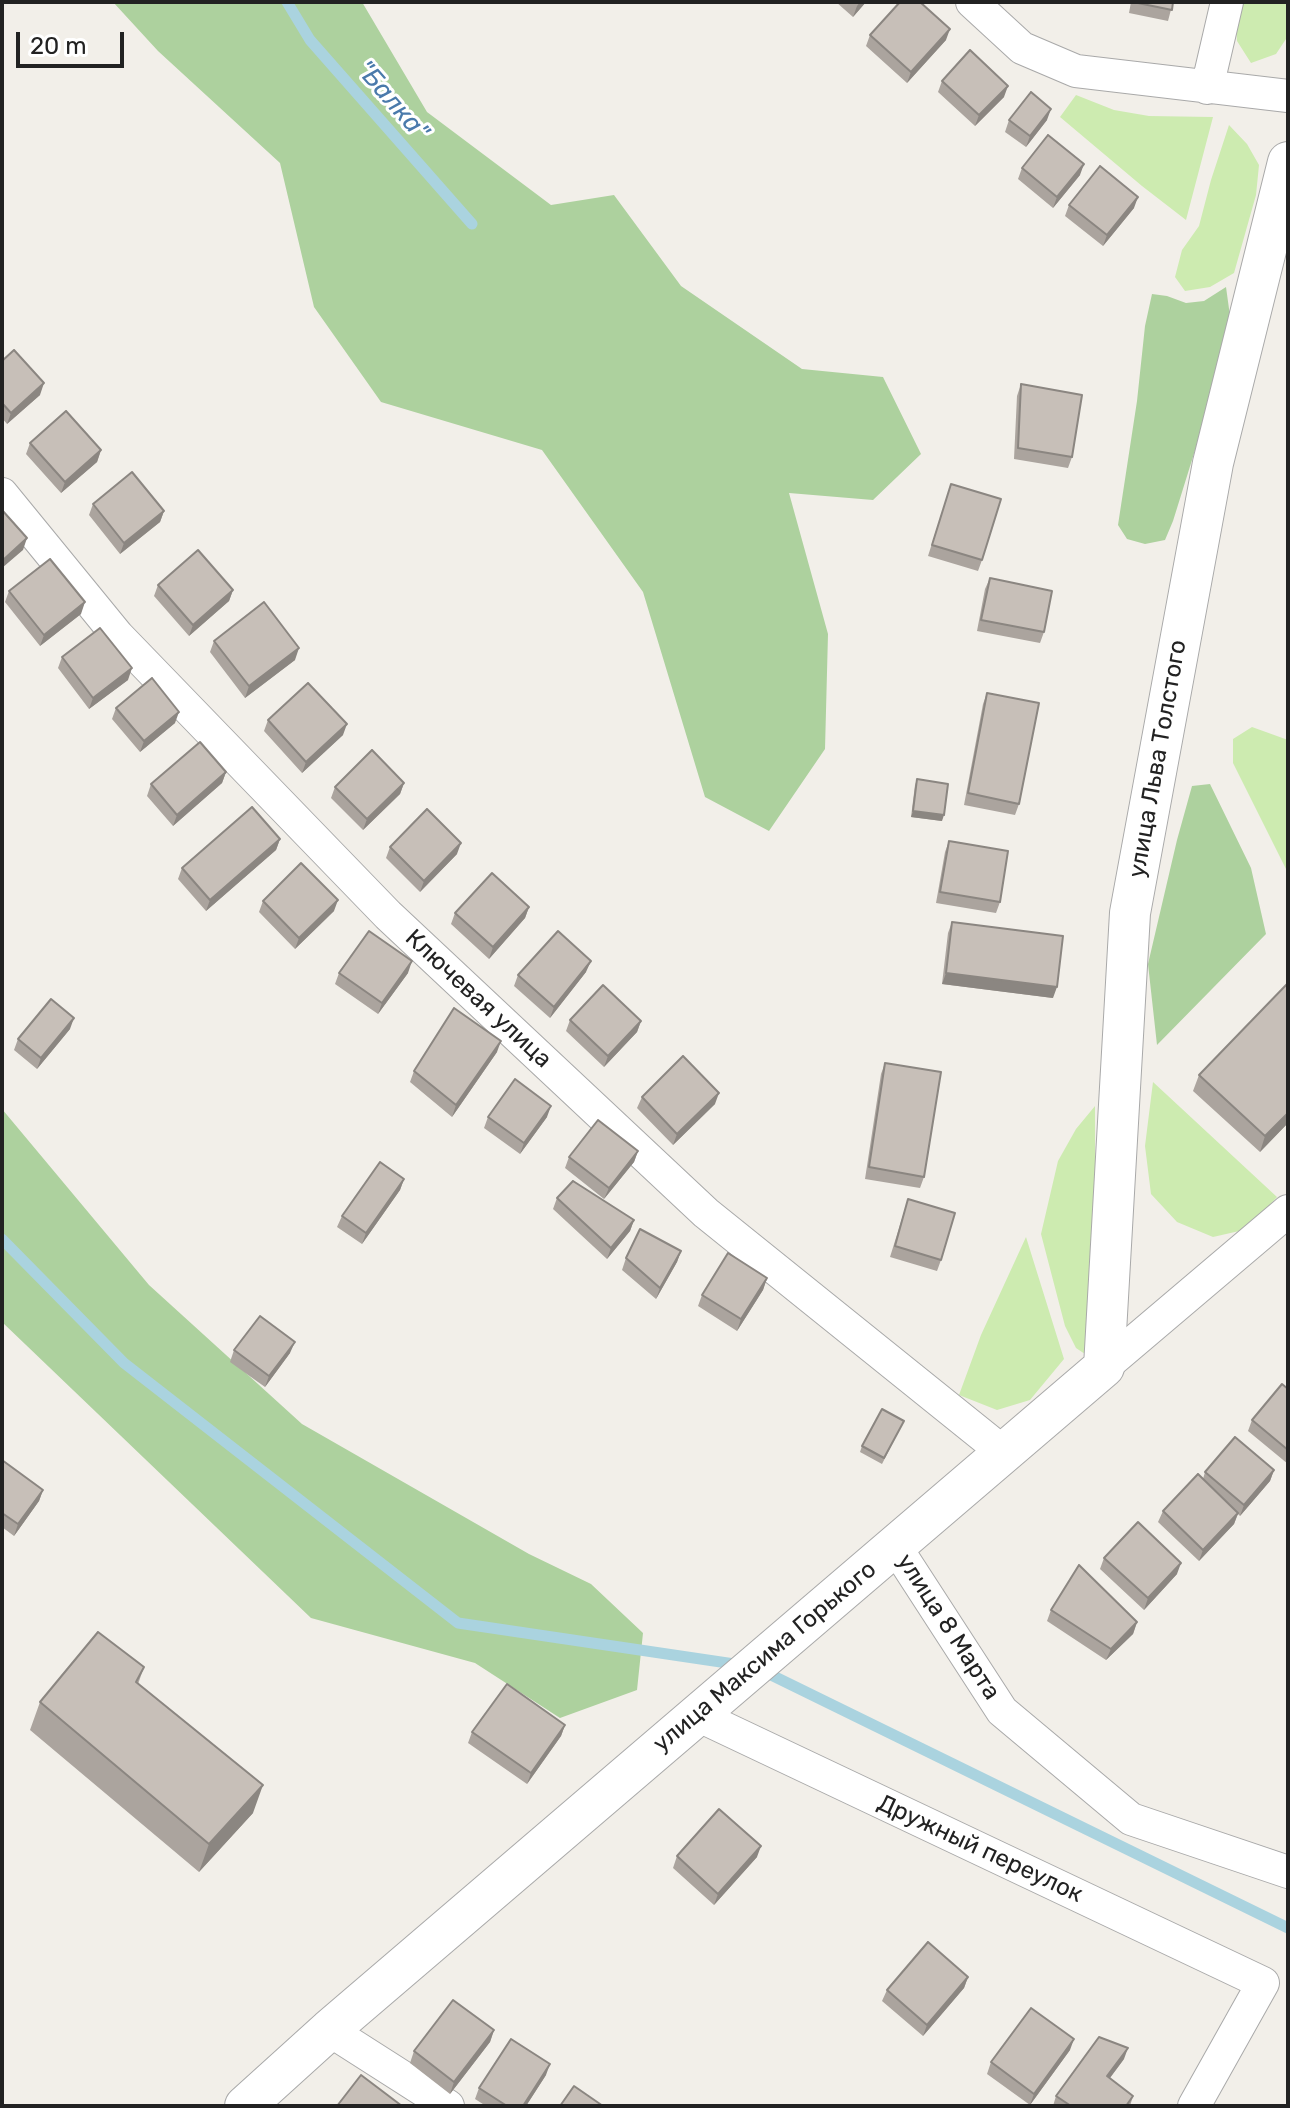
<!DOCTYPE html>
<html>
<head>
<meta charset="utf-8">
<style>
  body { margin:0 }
  #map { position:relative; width:1290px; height:2108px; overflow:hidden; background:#f2efe9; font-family:Rubik,sans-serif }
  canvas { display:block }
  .frame { position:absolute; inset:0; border:4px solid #222; pointer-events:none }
  .scale { position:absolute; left:16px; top:32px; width:108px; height:36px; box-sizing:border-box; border:4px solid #222; border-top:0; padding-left:10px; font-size:24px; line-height:28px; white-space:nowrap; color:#222; -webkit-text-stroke:6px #fff; paint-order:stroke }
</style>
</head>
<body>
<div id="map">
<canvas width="1290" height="2108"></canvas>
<div class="frame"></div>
<div class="scale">20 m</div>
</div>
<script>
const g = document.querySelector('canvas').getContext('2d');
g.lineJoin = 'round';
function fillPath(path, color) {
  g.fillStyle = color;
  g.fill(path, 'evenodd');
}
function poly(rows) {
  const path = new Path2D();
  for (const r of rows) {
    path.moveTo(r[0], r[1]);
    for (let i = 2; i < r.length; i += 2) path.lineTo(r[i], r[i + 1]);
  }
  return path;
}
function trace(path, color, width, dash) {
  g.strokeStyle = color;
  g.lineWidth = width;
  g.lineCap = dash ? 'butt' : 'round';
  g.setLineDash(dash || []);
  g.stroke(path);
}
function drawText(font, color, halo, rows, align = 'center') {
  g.font = font + ' Rubik,sans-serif';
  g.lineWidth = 6;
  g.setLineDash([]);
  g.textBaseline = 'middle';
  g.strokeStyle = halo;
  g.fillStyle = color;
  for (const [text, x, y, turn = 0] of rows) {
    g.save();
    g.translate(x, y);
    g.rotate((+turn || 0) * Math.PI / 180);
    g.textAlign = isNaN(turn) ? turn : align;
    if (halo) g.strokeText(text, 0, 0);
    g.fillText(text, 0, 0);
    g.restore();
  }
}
fillPath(poly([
  [1234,2,1288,2,1288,36,1276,54,1251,63,1237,41],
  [1076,95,1114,110,1149,116,1213,117,1186,220,1142,186,1060,117],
  [1229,125,1247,144,1259,165,1256,195,1234,273,1210,287,1185,291,1175,277,1182,250,1199,226,1211,180],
  [1252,727,1288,740,1288,873,1233,763,1233,739],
  [1153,1082,1277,1197,1248,1229,1213,1237,1177,1222,1151,1194,1145,1146],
  [1095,1106,1095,1216,1091,1358,1076,1348,1065,1326,1041,1234,1058,1161,1076,1129],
  [1026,1237,1064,1359,1030,1400,997,1410,959,1395,981,1335]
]), '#cdebb0');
fillPath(poly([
  [113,2,362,2,427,112,551,205,614,195,681,286,802,369,883,377,921,454,873,500,789,493,828,634,825,749,769,831,705,797,643,592,542,450,381,402,314,307,280,163,158,51],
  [1226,287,1230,316,1206,415,1173,521,1165,540,1145,544,1127,539,1118,525,1137,401,1145,326,1152,294,1167,296,1186,303,1204,301],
  [1210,784,1251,868,1266,934,1157,1045,1148,964,1177,840,1192,786],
  [2,1109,149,1285,302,1424,529,1554,591,1584,643,1633,637,1690,560,1718,475,1663,311,1618,2,1322]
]), '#add19e');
trace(poly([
  [287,2,310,40,472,224],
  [2,1239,124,1363,458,1623,741,1665],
  [761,1670,1288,1928]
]), '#aad3df', 11);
const minor = poly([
  [972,2,1022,48,1076,71,1288,96],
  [1207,88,1227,2],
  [2,494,118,636,388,915,706,1213,1003,1452],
  [1104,1367,1288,1211],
  [895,1546,1002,1711,1131,1819,1288,1872],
  [697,1715,1263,1983,1194,2106],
  [329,2030,448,2106]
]);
const tertiary = poly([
  [245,2106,329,2030,1104,1367,1130,913,1213,463,1288,162]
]);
trace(minor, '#a9a9a9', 34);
trace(tertiary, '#a9a9a9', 42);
trace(minor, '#fff', 32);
trace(tertiary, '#fff', 40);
fillPath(poly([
  [836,2,866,2,853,17],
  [1131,2,1173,2,1168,21,1129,13],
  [870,35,946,40,907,83,866,46],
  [942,81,1004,97,975,126,938,92],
  [1009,120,1047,120,1026,147,1005,132],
  [1022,168,1080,175,1053,208,1018,179],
  [1069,205,1134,208,1103,246,1065,216],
  [2,361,40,395,7,424,2,418],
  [1021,384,1072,457,1068,468,1014,459,1017,396],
  [30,443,101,450,97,462,61,493,26,454],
  [951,484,982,560,978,571,928,556],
  [93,504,164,511,160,522,120,554,89,515],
  [990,578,1044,632,1040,643,977,631,985,589],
  [158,585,233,590,229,601,189,636,154,596],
  [9,591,81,614,40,646,5,602],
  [214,641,295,660,245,698,210,652],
  [62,657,128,680,89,709,58,668],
  [987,693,1019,804,1015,815,964,805,983,704],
  [116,708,175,723,140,752,112,719],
  [268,720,343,735,302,773,264,731],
  [226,772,222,783,173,826,147,796,151,784],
  [917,779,942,821,911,817,915,785],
  [404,783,400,794,363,830,331,798,335,787],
  [280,839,276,850,206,911,178,879,182,868],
  [949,841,1000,902,996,913,936,903,945,852],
  [390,847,457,854,420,892,386,858],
  [263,901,334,911,295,949,259,912],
  [529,907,525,918,489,959,451,924,455,913],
  [952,922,1053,998,942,984,948,933],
  [586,972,550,1018,514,986,518,975],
  [339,973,408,973,378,1014,335,984],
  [1288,983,1288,1123,1260,1152,1193,1091,1199,1075],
  [570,1020,641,1021,637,1032,604,1067,566,1031],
  [70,1029,37,1069,14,1050,18,1039],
  [497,1052,452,1117,410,1082,414,1071],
  [885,1063,924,1177,920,1188,865,1179,881,1074],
  [642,1097,715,1104,673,1145,637,1108],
  [488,1117,547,1117,520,1154,484,1128],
  [638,1151,634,1162,604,1199,565,1168,569,1157],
  [404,1179,400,1190,362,1244,337,1227,342,1216],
  [557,1198,634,1220,630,1231,607,1259,553,1209],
  [908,1199,941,1260,937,1271,890,1257],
  [681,1251,677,1262,656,1299,622,1270,626,1258],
  [767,1278,763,1290,737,1331,698,1306,702,1295],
  [234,1350,290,1353,265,1387,230,1362],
  [1288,1389,1288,1464,1248,1431,1252,1420],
  [904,1421,882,1464,860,1452,862,1446],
  [2,1460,43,1490,39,1501,14,1536,2,1527],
  [1274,1470,1270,1481,1240,1516,1238,1514,1234,1524,1199,1561,1158,1522,1163,1511,1203,1479,1205,1472],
  [1104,1558,1177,1574,1144,1610,1100,1569],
  [1051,1610,1137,1622,1133,1634,1106,1660,1047,1621],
  [144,1667,138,1684,253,1813,199,1872,30,1730,40,1702],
  [565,1725,561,1736,527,1784,468,1743,472,1732],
  [677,1856,757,1857,714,1905,673,1868],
  [968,1977,964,1988,923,2036,882,2001,887,1990],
  [494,2030,490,2042,450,2094,410,2063,414,2051],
  [1070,2050,1030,2105,987,2074,991,2062],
  [1124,2059,1110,2078,1133,2096,1130,2106,1053,2106,1056,2096],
  [546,2075,526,2106,486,2106,475,2099,479,2088]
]), '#aba49e');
fillPath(poly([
  [860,2,866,2,853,17,857,6],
  [950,29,946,40,907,83,911,72],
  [1008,86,1004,97,975,126,979,115],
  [1051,109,1047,120,1026,147,1030,136],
  [1084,164,1080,175,1053,208,1057,197],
  [1138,197,1134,208,1103,246,1107,235],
  [44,383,40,395,7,424,11,413],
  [101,450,97,462,61,493,65,482],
  [164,511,160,522,120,554,124,543],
  [27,538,23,550,2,568,2,561],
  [233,590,229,601,189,636,193,625],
  [85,602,81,614,40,646,44,635],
  [299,648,295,660,245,698,249,686],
  [132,668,128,680,89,709,93,698],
  [179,712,175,723,140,752,144,741],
  [347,724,343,735,302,773,306,762],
  [226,772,222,783,173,826,177,815],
  [404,783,400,794,363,830,367,819],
  [913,811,944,815,942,821,911,817],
  [280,839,276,850,206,911,210,900],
  [461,843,457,854,420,892,424,881],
  [338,900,334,911,295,949,299,938],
  [529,907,525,918,489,959,493,947],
  [412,961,408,973,378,1014,382,1003],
  [591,961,586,972,550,1018,554,1007],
  [946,973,1057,987,1053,998,942,984],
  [74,1018,70,1029,37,1069,41,1058],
  [641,1021,637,1032,604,1067,608,1056],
  [501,1041,497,1052,452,1117,456,1105],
  [719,1093,715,1104,673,1145,677,1134],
  [551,1106,547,1117,520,1154,524,1143],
  [1288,1113,1288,1123,1260,1152,1265,1136],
  [638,1151,634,1162,604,1199,609,1188],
  [404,1179,400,1190,362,1244,366,1233],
  [634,1220,630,1231,607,1259,611,1248],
  [681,1251,677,1262,656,1299,660,1288],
  [767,1278,763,1290,737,1331,741,1319],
  [295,1342,290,1353,265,1387,269,1376],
  [1274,1470,1270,1481,1240,1516,1244,1505],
  [43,1490,39,1501,14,1536,18,1524],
  [1238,1513,1234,1524,1199,1561,1203,1550],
  [1181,1563,1177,1574,1144,1610,1148,1598],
  [1137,1622,1133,1634,1106,1660,1111,1649],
  [565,1725,561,1736,527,1784,531,1773],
  [263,1785,253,1813,199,1872,209,1844],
  [761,1846,757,1857,714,1905,718,1894],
  [968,1977,964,1988,923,2036,927,2025],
  [494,2030,490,2042,450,2094,454,2082],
  [1074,2039,1070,2050,1030,2105,1034,2094],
  [1128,2048,1124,2059,1103,2087,1107,2076],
  [550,2064,546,2075,526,2106,523,2106]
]), '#8b8681');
const building = poly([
  [900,2,920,2,950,29,911,72,870,35,900,2],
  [1133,2,1173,2,1172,10,1133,2],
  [970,50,1008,86,979,115,942,81,970,50],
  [1031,92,1051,109,1030,136,1009,120,1031,92],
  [1048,135,1084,164,1057,197,1022,168,1048,135],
  [1100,166,1138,197,1107,235,1069,205,1100,166],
  [14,350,44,383,11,413,2,403,2,361,14,350],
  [1021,384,1082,395,1072,457,1018,448,1021,384],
  [66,411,101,450,65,482,30,443,66,411],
  [132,472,164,511,124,543,93,504,132,472],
  [951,484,1001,499,982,560,932,545,951,484],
  [2,510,27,538,2,561,2,510],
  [198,550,233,590,193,625,158,585,198,550],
  [50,559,85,602,44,635,9,591,50,559],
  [990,578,1052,591,1044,632,981,620,990,578],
  [264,602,299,648,249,686,214,641,264,602],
  [100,628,132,668,93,698,62,657,100,628],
  [152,678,179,712,144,741,116,708,152,678],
  [308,683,347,724,306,762,268,720,308,683],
  [987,693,1039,703,1019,804,968,793,987,693],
  [200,742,226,772,177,815,151,784,200,742],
  [372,750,404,783,367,819,335,787,372,750],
  [917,779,948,784,944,815,913,811,917,779],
  [252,807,280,839,210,900,182,868,252,807],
  [427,809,461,843,424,881,390,847,427,809],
  [949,841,1008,851,1000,902,940,892,949,841],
  [301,863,338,900,299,938,263,901,301,863],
  [492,873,529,907,493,947,455,913,492,873],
  [952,922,1063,936,1057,987,946,973,952,922],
  [369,931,412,961,382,1003,339,973,369,931],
  [558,931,591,961,554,1007,518,975,558,931],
  [1288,983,1288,1113,1265,1136,1199,1075,1288,983],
  [603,985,641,1021,608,1056,570,1020,603,985],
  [51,999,74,1018,41,1058,18,1039,51,999],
  [454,1008,501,1041,456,1105,414,1071,454,1008],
  [683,1056,719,1093,677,1134,642,1097,683,1056],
  [885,1063,941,1072,924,1177,869,1167,885,1063],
  [515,1079,551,1106,524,1143,488,1117,515,1079],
  [598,1120,638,1151,609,1188,569,1157,598,1120],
  [380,1162,404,1179,366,1233,342,1216,380,1162],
  [573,1181,634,1220,611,1248,557,1198,573,1181],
  [908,1199,955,1213,941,1260,895,1246,908,1199],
  [640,1229,681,1251,660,1288,626,1258,640,1229],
  [728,1253,767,1278,741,1319,702,1295,728,1253],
  [260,1316,295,1342,269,1376,234,1350,260,1316],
  [1282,1384,1288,1389,1288,1450,1252,1420,1282,1384],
  [882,1409,904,1421,884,1458,862,1446,882,1409],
  [1235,1437,1274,1470,1244,1505,1205,1472,1235,1437],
  [2,1460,43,1490,18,1524,2,1513,2,1460],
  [1198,1474,1238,1513,1203,1550,1163,1511,1198,1474],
  [1138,1522,1181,1563,1148,1598,1104,1558,1138,1522],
  [1079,1565,1137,1622,1111,1649,1051,1610,1079,1565],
  [98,1632,144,1667,136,1682,263,1785,209,1844,40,1702,98,1632],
  [507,1684,565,1725,531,1773,472,1732,507,1684],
  [719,1809,761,1846,718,1894,677,1856,719,1809],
  [928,1942,968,1977,927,2025,887,1990,928,1942],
  [453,2000,494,2030,454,2082,414,2051,453,2000],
  [1031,2008,1074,2039,1034,2094,991,2062,1031,2008],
  [1099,2037,1128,2048,1107,2076,1133,2096,1126,2106,1071,2106,1056,2096,1099,2037],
  [511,2039,550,2064,523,2106,507,2106,479,2088,511,2039],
  [361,2075,402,2106,337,2106,361,2075],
  [574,2086,603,2106,560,2106,574,2086]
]);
fillPath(building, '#c7bfb8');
trace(building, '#8b8681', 2);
drawText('24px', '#222', '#fff', [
  ["улица Льва Толстого",1158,759,-80],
  ["Ключевая улица",478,999,43],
  ["улица 8 Марта",948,1627,57],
  ["улица Максима Горького",765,1657,-40],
  ["Дружный переулок",980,1849,25]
]);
drawText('italic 26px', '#4a7aab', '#fff', [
  ["\"Балка\"",392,101,49]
]);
</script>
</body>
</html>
